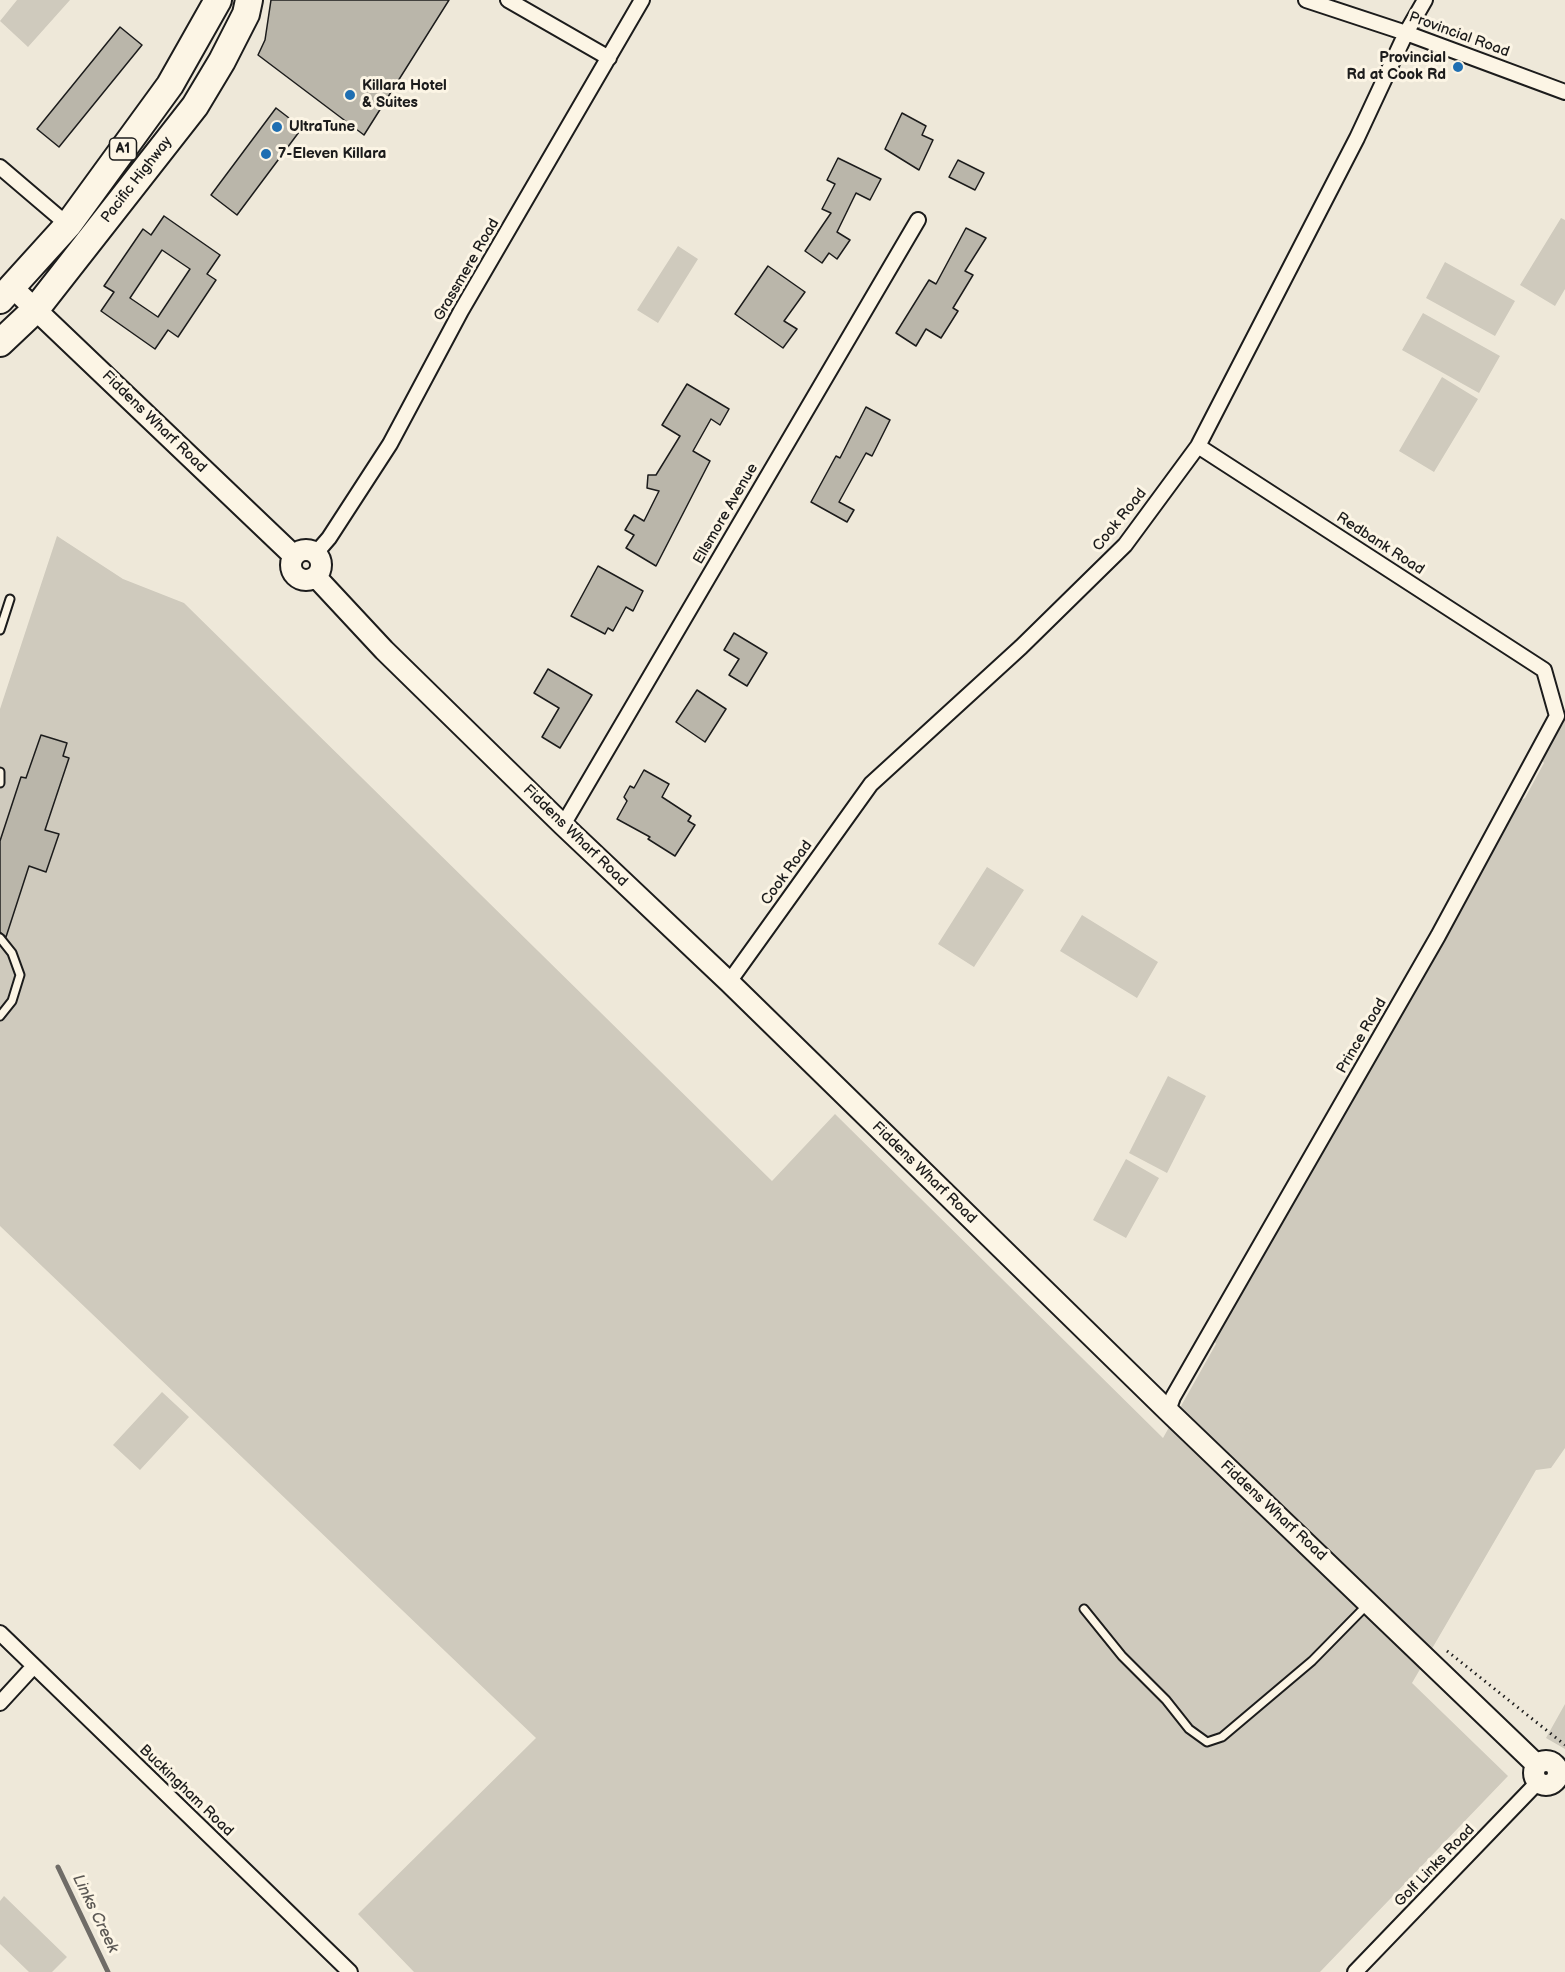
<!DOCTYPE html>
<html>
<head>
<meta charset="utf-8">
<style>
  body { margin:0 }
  canvas { display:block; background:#eee8d9 }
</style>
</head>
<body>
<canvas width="1565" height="1972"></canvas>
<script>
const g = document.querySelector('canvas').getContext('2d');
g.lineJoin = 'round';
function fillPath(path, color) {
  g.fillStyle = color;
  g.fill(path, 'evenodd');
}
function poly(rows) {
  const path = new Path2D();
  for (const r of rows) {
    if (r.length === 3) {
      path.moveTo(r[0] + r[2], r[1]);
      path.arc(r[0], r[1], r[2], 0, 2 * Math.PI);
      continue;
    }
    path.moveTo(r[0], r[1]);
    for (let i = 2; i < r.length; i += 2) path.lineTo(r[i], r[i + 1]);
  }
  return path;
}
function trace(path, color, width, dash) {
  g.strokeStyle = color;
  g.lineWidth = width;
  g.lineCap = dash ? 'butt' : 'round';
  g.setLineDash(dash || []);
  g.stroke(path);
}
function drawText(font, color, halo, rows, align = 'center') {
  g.font = font + ' "Balsamiq Sans",sans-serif';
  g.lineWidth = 6;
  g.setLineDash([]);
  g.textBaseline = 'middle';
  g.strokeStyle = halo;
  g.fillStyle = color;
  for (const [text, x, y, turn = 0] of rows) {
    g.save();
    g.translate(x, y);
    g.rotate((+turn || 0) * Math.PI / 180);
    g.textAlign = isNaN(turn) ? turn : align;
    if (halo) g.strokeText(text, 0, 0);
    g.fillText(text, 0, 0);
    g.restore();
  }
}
fillPath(poly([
  [17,0,70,0,28,47,0,21],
  [1561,218,1565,220,1565,289,1555,306,1520,285],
  [678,246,698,259,658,323,637,310],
  [1445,262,1515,301,1495,336,1426,298],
  [1423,313,1500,356,1479,393,1402,350],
  [1442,377,1478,399,1434,472,1399,451],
  [57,536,123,579,184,603,772,1181,835,1114,1163,1438,1216,1344,1213,1338,1512,805,1525,798,1544,763,1537,754,1563,724,1565,716,1565,1448,1551,1468,1536,1470,1412,1683,1508,1776,1320,1972,414,1972,358,1914,536,1738,0,1226,0,709],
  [987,867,1024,890,974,967,938,944],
  [1082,915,1158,962,1137,998,1060,951],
  [1168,1076,1206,1096,1167,1173,1129,1153],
  [1126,1159,1159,1178,1126,1238,1093,1220],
  [162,1392,189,1417,140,1470,113,1445],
  [1565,1704,1565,1749,1546,1738],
  [4,1896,67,1957,52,1972,29,1972,0,1944,0,1901]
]), '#cfcabd');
trace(poly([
  [58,1867,108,1972]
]), '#6f6c67', 5);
const building = poly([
  [271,0,449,0,364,135,258,55,265,40,271,0],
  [120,27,142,45,59,147,37,129,120,27],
  [276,108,302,128,237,215,211,195,276,108],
  [902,113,926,126,922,135,933,140,919,170,885,149,902,113],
  [838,158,881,179,870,200,856,193,837,232,850,240,837,259,829,253,822,263,805,251,831,213,822,209,835,184,827,180,838,158],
  [958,160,984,173,975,190,949,177,958,160],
  [164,216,220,255,207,274,216,280,178,337,168,330,155,349,101,311,114,292,104,286,143,229,151,235,164,216],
  [162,250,190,269,158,317,130,298,162,250],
  [966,228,986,238,965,271,973,275,953,308,958,311,941,338,926,329,916,346,896,333,929,280,936,284,966,228],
  [768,266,805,292,784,321,797,329,783,348,735,314,768,266],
  [687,384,729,409,720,425,711,419,693,451,710,461,656,566,626,548,634,535,625,530,634,515,644,521,659,491,647,488,648,475,656,475,680,436,662,425,687,384],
  [866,407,890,420,872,456,866,453,839,502,854,510,847,522,811,502,836,456,840,458,866,407],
  [598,566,643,591,633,611,626,607,613,631,608,628,605,634,571,616,598,566],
  [734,633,767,653,747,686,729,675,739,659,724,650,734,633],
  [548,669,592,695,560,748,542,737,559,708,534,693,548,669],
  [697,690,726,709,705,742,676,722,697,690],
  [41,735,67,743,63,756,69,758,45,830,59,834,46,872,29,866,6,937,0,932,0,841,21,777,26,778,41,735],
  [644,770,669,784,662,797,691,816,688,821,695,825,675,856,648,839,650,837,617,819,627,801,624,797,630,786,634,788,644,770]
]);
fillPath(building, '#bab6aa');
trace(building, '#1c1c1c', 1.5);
const lane = poly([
  [0,630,10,599],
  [0,772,0,783],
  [0,938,12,953,20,975,12,1001,0,1016],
  [1084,1609,1122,1656,1166,1700,1189,1729,1207,1742,1222,1737,1312,1661,1368,1604]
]);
const street = poly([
  [508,0,609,58],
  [1306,0,1406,33,1565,92],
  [0,167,68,225],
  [316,553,329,538,390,444,461,311,642,0],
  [563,825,918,220],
  [729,982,871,784,1021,647,1125,545,1198,446,1357,138,1406,33,1425,0],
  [1168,1411,1173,1397,1438,936,1557,716,1544,670,1198,446],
  [0,1633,350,1972],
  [0,1703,34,1666],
  [1355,1972,1538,1782]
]);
const secondary = poly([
  [13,288,294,556],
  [306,565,15],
  [316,577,384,650,563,825,729,982,1168,1411,1537,1765],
  [1546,1773,12]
]);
const highway = poly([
  [0,300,68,225,170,85,218,0],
  [0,343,36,309,195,106,222,61,246,14,249,0]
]);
trace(lane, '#1c1c1c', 11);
trace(street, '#1c1c1c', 18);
trace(secondary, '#1c1c1c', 24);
trace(highway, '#1c1c1c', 30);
trace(poly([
  [1447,1651,1565,1745]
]), '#1c1c1c', 3, [1.5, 4.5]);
trace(lane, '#fcf5e5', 7);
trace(street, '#fcf5e5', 14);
trace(secondary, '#fcf5e5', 20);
trace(highway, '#fcf5e5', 26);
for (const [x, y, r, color] of [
  [1458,67,6,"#1f6fb2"],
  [350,95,6,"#1f6fb2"],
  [277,127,6,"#1f6fb2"],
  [266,154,6,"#1f6fb2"]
]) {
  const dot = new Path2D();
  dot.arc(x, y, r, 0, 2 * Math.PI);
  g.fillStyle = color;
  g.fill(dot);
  trace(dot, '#fcf5e5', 2);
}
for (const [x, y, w] of [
  [123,149,27]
]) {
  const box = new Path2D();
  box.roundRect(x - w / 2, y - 11, w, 22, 4.5);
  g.fillStyle = '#fcf5e5';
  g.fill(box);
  trace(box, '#1c1c1c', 1.5);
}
drawText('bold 14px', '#1c1c1c', null, [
  ["A1",123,149]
]);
drawText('15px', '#1c1c1c', '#fcf5e5', [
  ["Provincial Road",1459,35,20],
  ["Pacific Highway",137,180,-52],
  ["Grassmere Road",467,270,-60],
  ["Fiddens Wharf Road",154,422,44],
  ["Ellsmore Avenue",726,514,-60],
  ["Cook Road",1120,520,-51],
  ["Redbank Road",1380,544,33],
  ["Fiddens Wharf Road",575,836,44],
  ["Cook Road",787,873,-54],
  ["Prince Road",1362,1036,-60],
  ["Fiddens Wharf Road",924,1173,44],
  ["Fiddens Wharf Road",1273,1511,43],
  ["Buckingham Road",186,1791,44],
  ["Golf Links Road",1435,1866,-46]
]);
drawText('bold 15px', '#1c1c1c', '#fcf5e5', [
  ["Provincial",1446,58,"right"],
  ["Rd at Cook Rd",1446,75,"right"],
  ["Killara Hotel",362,86],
  ["& Suites",362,103],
  ["UltraTune",289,127],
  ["7-Eleven Killara",278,154]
], 'left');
drawText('italic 16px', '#5b5854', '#fcf5e5', [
  ["Links Creek",95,1914,64]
]);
</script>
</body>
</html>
